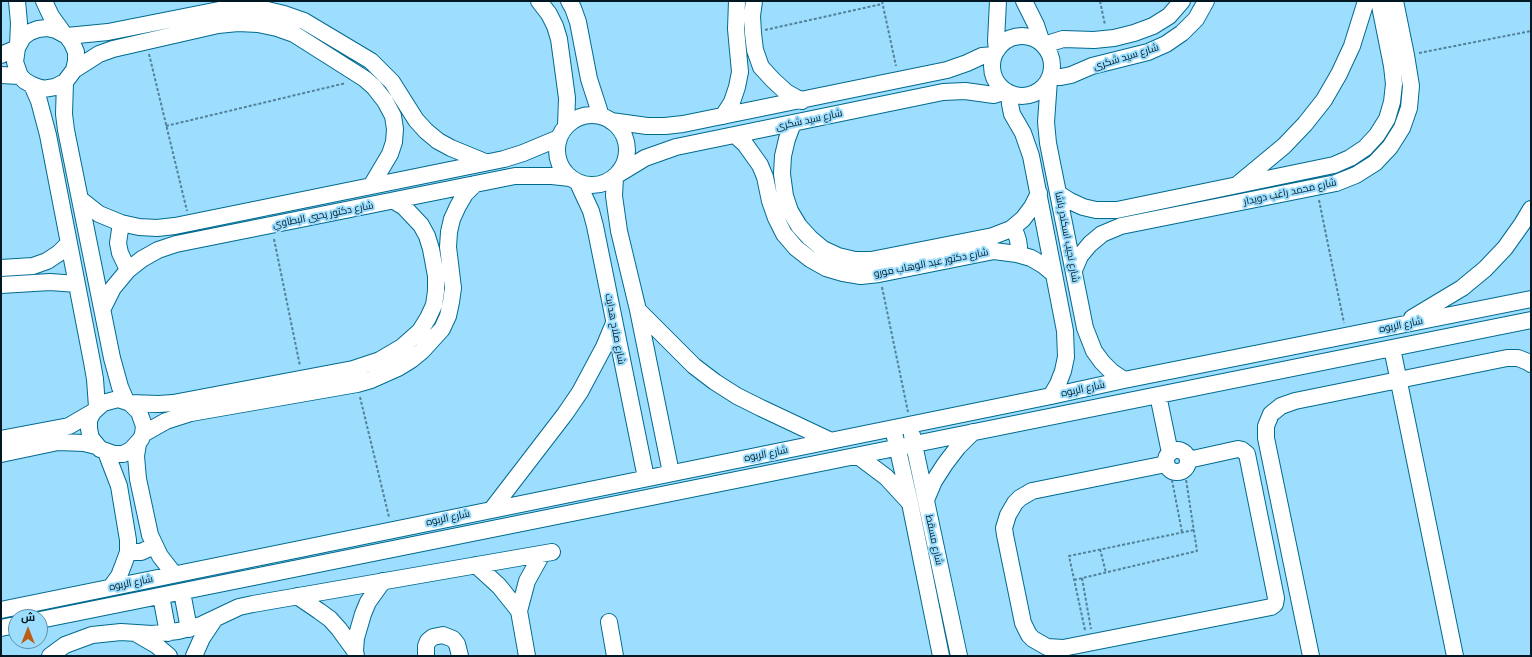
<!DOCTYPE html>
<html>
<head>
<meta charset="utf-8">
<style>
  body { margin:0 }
  #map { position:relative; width:1532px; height:657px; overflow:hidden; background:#9ddeff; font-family:Raleway,Cairo,sans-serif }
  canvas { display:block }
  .frame { position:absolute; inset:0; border:2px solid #001823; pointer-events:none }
  .north { position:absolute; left:8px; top:609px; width:40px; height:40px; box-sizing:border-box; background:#9ddeff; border:1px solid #5e8fa7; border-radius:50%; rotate:0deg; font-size:11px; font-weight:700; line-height:16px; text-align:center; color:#001823 }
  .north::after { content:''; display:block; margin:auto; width:14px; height:18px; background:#bc5d15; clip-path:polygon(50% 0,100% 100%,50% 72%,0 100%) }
</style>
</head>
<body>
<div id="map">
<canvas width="1532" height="657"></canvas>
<div class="frame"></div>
<div class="north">ش</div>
</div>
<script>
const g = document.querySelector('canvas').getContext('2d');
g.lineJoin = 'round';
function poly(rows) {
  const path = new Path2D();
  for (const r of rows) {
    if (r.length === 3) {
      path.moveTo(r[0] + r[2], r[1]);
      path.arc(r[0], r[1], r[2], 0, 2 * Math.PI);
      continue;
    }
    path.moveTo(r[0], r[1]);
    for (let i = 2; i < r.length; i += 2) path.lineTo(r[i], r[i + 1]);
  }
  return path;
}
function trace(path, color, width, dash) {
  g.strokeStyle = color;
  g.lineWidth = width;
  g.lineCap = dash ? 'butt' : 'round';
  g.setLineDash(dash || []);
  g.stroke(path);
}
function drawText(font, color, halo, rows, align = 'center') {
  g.font = font + ' Raleway,Cairo,sans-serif';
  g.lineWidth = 4;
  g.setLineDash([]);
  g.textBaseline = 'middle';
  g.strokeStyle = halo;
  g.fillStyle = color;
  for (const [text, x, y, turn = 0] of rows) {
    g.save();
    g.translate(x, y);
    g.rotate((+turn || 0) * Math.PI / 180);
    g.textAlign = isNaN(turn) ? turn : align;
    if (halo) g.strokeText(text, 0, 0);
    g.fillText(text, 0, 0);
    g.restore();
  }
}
const minor = poly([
  [17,1,19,23,18,45],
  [44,1,51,16,64,34],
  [539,1,549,14,555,26,559,39,567,98,566,126],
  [569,1,573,8,578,22,589,79,601,116],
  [754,1,752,16,753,33,755,50,761,67,773,80,786,92,802,101],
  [1024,1,1036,25,1042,43],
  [67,36,108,32,219,10,241,8,263,9,284,14,304,21,371,61,392,82,416,120,426,131,438,141,451,148,485,162],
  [1022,66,30],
  [1044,45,1063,39,1094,40,1114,38,1134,33,1153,26,1169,16,1182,1],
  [997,50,996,41,998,1],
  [1,55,17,48],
  [74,70,99,54,113,49,218,25,238,23,258,24,277,28,294,34,365,79,374,87,385,101,393,116,395,129,394,142,390,154,371,186],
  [1,75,20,76],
  [1051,77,1061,77,1071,75,1092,66,1148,52,1166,44,1182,33,1196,19,1206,1],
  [1049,80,1046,122,1048,143,1085,328,1094,351,1102,362,1112,372,1124,380],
  [65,82,55,87,43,89,32,85,25,81,20,76,15,62,17,48,23,37,30,32,38,29,47,28,56,30,67,36,72,43,76,52,76,61,74,70,65,82,64,114,66,130,112,358,120,387,126,401],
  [32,85,39,101,48,135,92,362,95,379,97,407],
  [1009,93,1010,104,1012,114,1023,133,1031,156,1065,331,1066,357,1063,371,1058,384,1051,396],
  [592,150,35],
  [723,116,732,102,737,87,740,72,736,29,737,1],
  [611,121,647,126,665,126,683,124,947,70,967,63,982,56,994,55],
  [793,123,787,139,783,156,782,174,785,196,790,211,799,226,810,238,823,249,838,256,855,260,871,260,993,236,1011,229,1023,219,1032,207,1039,193],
  [735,135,745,144,760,165,765,177,770,201,776,218,784,234,796,248,810,259,826,268,843,273,861,276,879,274,994,251,1017,254,1031,258,1043,265,1054,274],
  [617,175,645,158,676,147,943,92,965,91,994,95,1006,91],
  [615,177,614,196,619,231,638,310,671,473],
  [578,183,591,211,595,226,646,478],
  [1237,185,1284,146,1305,124,1324,100,1339,74,1352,46,1366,1],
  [1059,194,1070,201,1083,207,1096,210,1117,210,1334,165,1350,158,1365,148,1377,135,1387,119,1392,102,1394,84,1392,66,1379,1],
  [80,199,99,214,121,223,139,227,157,228,175,226,504,159,523,153,559,138],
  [121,223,118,243,120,253,128,270],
  [1011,229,1016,234,1018,240,1019,247,1017,254],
  [1,268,33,266,47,261,59,253,69,243],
  [1074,270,1080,256,1090,244,1102,234,1121,226,1336,183,1356,175,1375,163,1390,147,1402,128,1409,108,1411,86,1406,55,1395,1],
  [1,285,50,282,77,284],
  [103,308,113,288,128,270,142,259,158,250,176,244,515,176,552,176,570,178],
  [638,310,694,366,715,382,737,396,761,408,831,441],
  [1412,318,1462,288,1485,269,1505,248,1522,224,1531,209],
  [1392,348,1455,656],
  [1158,395,1170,453],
  [130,403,159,404,173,403,353,369,380,360,402,347,420,331,428,318,434,305,436,291,436,276,431,249,427,236,421,225,404,207,394,201],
  [143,434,166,421,191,413,357,384,371,380,398,368,411,360,422,351,442,329,448,316,451,302,453,288,448,247,449,232,452,219,458,206,465,194,475,184],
  [912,435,959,656],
  [895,437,910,503,941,656],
  [1,439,69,426,93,412,103,403,118,399,130,403,139,412,144,426,143,434,141,439,131,450,123,454,114,454,100,449,91,438,89,429,89,420,93,412],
  [138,444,136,456,138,479,150,535,160,556,174,574],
  [1177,461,11],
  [106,452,119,486,128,540,128,552,124,563,119,576,111,587],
  [1,454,58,442,84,443,96,446],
  [858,456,886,477,909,502],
  [1166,464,1032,491,1020,498,1015,503,1008,515,1004,528,1005,535,1023,623,1029,635,1033,639,1047,647,1063,648,1271,607,1275,604,1276,598,1247,454,1242,450,1238,449,1188,460],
  [926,500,934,481,945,464,958,447,973,432],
  [492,509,565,414,580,392,604,347,614,323],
  [128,552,141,552,154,546],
  [476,565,499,586,519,611],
  [182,592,189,629],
  [161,596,168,633],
  [297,596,319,611,330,619,339,629,355,651],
  [1,610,1051,396,1124,380,1531,299],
  [40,620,1531,320],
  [609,622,615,656],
  [1,628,16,625],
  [137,634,156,645,169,656],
  [50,656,65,645,92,635,121,632,152,634,178,631,201,625,239,607,253,604,552,552],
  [194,656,202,638,214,620],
  [356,656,355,651,356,638,363,614,368,602,383,581],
  [426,656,426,646,428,641,433,637,443,635,453,639,457,644,460,656],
  [527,656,519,611,527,581,542,554],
  [1311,656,1266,438,1266,426,1271,414,1281,406,1295,401,1507,358,1518,358,1528,362,1531,364]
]);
trace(minor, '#006a8f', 18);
trace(poly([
  [882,1,896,66],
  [1100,1,1105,25],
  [765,30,882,4],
  [1419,53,1531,31],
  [149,54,187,211],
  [166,126,346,83],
  [1319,200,1344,323],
  [274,239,300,366],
  [882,287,908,412],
  [360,397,389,517],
  [1171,475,1182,532],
  [1100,549,1106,573],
  [1082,578,1091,629],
  [1074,580,1197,551,1185,473],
  [1085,630,1069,556,1194,530]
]), '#538197', 2, [3, 2]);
trace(minor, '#fff', 16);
drawText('10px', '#001823', '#9ddeff', [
  ["شارع سيد شكرى",1126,57,-17],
  ["شارع سيد شكرى",809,120,-12],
  ["شارع محمد راغب دويدار",1290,192,-12],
  ["شارع دكتور يحيي البطاوي",323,215,-11],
  ["شارع نجيب اسكندر باشا",1067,237,79],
  ["شارع دكتور عبد الوهاب مورو",931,263,-11],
  ["شارع الربوه",1401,325,-11],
  ["شارع صلاح هدايت",615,329,79],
  ["شارع الربوه",1083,389,-12],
  ["شارع الربوه",766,454,-11],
  ["شارع الربوه",448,518,-12],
  ["شارع مسقط",934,540,78],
  ["شارع الربوه",131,583,-11]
]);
</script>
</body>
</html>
